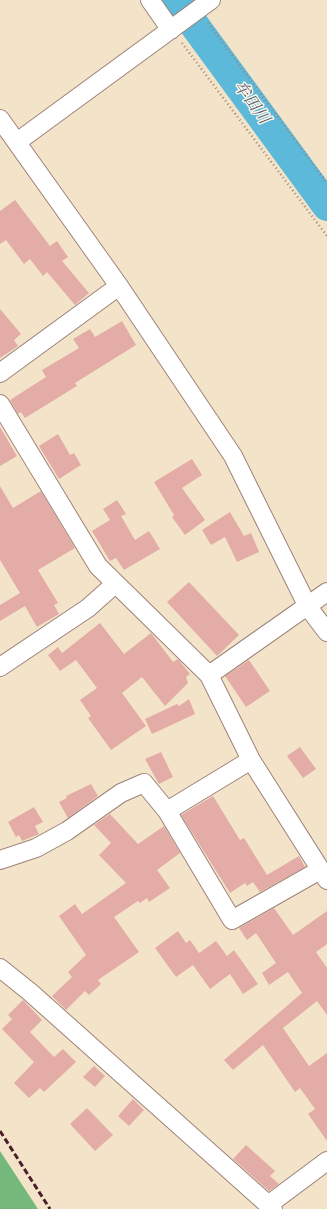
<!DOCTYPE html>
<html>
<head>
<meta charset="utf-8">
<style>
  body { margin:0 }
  canvas { display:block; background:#f3e4c9 }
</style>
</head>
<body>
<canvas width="327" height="1209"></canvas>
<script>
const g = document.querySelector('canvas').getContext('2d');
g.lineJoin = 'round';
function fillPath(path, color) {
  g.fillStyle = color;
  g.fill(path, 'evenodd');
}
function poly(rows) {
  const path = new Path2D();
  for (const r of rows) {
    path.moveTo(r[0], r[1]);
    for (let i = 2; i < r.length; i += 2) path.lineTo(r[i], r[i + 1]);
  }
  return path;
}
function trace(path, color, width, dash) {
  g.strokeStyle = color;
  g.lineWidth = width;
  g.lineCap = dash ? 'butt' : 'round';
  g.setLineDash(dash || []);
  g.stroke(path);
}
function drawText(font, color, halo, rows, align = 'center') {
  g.font = font + ' "Libre Bodoni","Noto Serif JP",serif';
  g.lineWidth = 3;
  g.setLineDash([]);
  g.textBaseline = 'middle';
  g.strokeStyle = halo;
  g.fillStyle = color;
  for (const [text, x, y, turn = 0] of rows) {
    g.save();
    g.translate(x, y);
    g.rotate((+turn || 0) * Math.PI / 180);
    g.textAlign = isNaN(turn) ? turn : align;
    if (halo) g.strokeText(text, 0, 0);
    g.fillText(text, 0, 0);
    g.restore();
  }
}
fillPath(poly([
  [0,1151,38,1209,0,1209]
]), '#75b87b');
trace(poly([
  [176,0,327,206]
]), '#5cb9da', 30);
fillPath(poly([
  [15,200,50,246,57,241,68,257,62,261,89,293,75,305,47,272,43,276,30,259,24,264,6,240,0,244,0,211],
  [0,309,21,334,14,340,18,346,0,358],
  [122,321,136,345,75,383,77,386,25,418,21,412,18,414,10,400,46,377,42,370,79,348,73,339,90,329,95,337],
  [0,427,17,456,0,466],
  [58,434,70,455,74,453,81,465,59,479,39,446],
  [192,459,202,475,182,488,205,520,185,535,172,517,174,515,154,482],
  [0,486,13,508,41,491,75,548,38,570,58,603,54,605,59,614,37,627,25,606,0,621,0,605,20,593,0,560],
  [117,500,126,514,121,516,135,540,149,531,160,549,124,570,116,558,110,561,92,531,110,520,103,509],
  [230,512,244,536,251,533,259,552,237,562,225,537,211,545,202,530],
  [189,582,239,635,217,656,167,602],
  [100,623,124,654,151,633,173,662,178,659,190,674,186,677,188,683,165,706,142,677,122,693,146,726,111,750,88,718,91,716,80,700,97,688,76,660,60,671,48,655,58,647,62,653],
  [249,660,270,691,246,707,225,676],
  [189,699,195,714,152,734,145,719,177,704,179,706],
  [300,747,316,769,303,778,287,756],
  [161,752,173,777,159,784,145,759],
  [91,784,98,796,68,818,59,802,67,798,66,796],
  [213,796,240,840,244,838,267,875,299,856,305,867,260,892,253,882,247,886,245,883,230,893,181,815],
  [34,807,43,822,35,826,39,834,22,841,19,835,16,837,8,822],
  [110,814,138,844,164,826,180,853,157,870,170,888,149,902,147,898,140,903,138,901,114,917,139,952,98,980,101,984,89,995,85,991,66,1010,52,996,72,977,68,972,86,955,59,916,75,904,82,914,126,883,99,855,111,843,94,825],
  [274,908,293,935,327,911,327,944,316,952,327,968,327,1015,317,1001,283,1028,309,1066,327,1053,327,1141,308,1114,315,1109,300,1088,295,1092,263,1045,233,1070,224,1060,302,993,288,972,269,985,262,973,276,963,256,933,247,940,239,928],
  [178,931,186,943,190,940,199,953,216,941,227,956,234,950,258,984,243,994,230,974,210,989,193,965,176,977,155,948],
  [23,1000,42,1020,30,1032,54,1057,63,1049,76,1062,44,1092,40,1088,29,1098,14,1083,34,1062,2,1029,12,1019,8,1015],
  [94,1066,105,1076,95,1087,83,1077],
  [133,1099,144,1110,129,1126,118,1116],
  [87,1108,113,1135,95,1151,70,1124],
  [246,1145,275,1171,270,1176,279,1184,269,1191,233,1159]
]), '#e4aca6');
const minor = poly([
  [150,0,171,30],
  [0,119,119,286,233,456,308,607,327,632],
  [17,142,211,0],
  [0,373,119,286],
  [0,404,98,566,209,675,251,760,327,880],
  [0,667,88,608,115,584],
  [209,675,327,592],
  [167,811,251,760],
  [0,860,36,848,67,831,121,793,144,783,167,811,232,920,320,870],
  [0,968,30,992,273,1209],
  [268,1205,327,1161]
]);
trace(minor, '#9e827a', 20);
trace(poly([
  [208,23,327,183],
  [182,43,327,236]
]), '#9e827a', 2.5, [1, 3]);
trace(minor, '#fff', 18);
trace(poly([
  [0,1131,50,1209]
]), '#4a1f2b', 3, [6, 3]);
drawText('italic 16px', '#505568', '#fbf7ec', [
  ["牟田川",251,103,54]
]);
</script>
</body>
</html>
